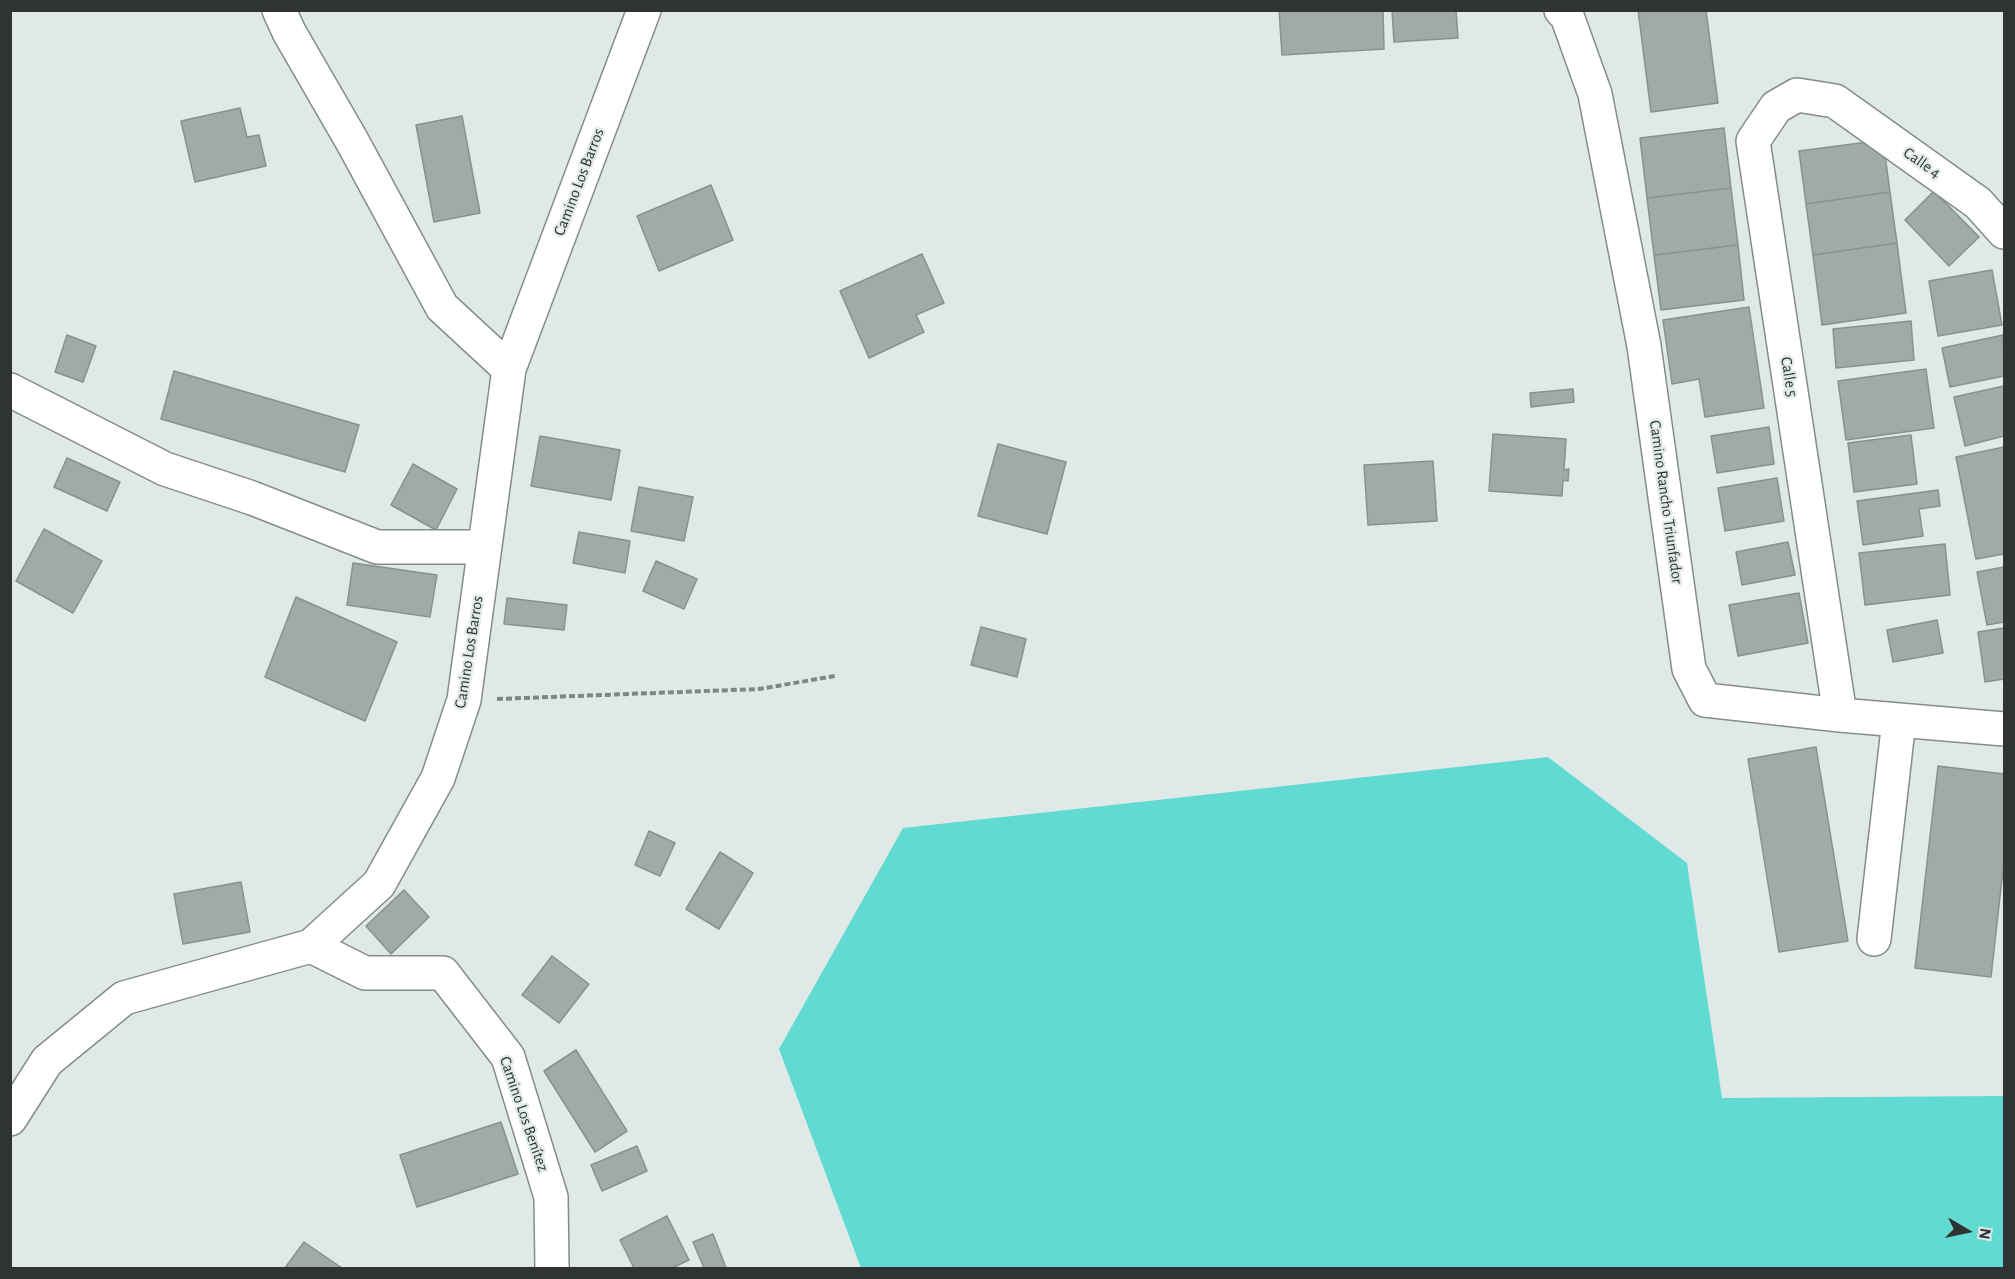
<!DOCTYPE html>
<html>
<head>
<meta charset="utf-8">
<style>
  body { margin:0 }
  #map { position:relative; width:2015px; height:1279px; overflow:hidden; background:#dfe9e8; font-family:"Alegreya Sans",sans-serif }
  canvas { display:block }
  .frame { position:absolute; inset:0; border:12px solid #2f3333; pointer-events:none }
  .north { position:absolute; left:1937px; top:1201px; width:60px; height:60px; -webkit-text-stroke:4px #dfe9e8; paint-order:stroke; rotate:99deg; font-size:16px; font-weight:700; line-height:24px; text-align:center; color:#2f3333 }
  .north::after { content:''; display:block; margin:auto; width:21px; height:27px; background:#2f3333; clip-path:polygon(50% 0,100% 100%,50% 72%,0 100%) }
</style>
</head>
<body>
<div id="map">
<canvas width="2015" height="1279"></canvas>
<div class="frame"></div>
<div class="north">N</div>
</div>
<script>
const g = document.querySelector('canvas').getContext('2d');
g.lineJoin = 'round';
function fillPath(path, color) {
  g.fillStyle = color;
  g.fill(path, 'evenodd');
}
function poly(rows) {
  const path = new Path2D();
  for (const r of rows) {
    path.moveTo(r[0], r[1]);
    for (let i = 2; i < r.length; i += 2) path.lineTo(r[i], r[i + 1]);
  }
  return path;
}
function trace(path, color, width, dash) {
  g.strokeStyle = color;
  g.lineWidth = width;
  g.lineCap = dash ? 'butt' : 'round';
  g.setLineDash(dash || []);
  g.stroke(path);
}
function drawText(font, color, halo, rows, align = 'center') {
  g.font = font + ' "Alegreya Sans",sans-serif';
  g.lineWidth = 4.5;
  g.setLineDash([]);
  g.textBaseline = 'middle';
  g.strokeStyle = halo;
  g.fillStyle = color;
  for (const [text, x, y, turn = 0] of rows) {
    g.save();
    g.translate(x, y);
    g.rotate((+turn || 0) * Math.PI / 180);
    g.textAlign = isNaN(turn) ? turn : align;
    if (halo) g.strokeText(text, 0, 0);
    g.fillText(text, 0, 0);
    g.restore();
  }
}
fillPath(poly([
  [1548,757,1687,863,1722,1098,2004,1096,2004,1268,861,1268,779,1049,903,828]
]), '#61dad1');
const building = poly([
  [1279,10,1383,10,1384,49,1282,55,1279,10],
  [1392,10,1456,10,1458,38,1394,42,1392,10],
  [1638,10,1706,10,1718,103,1651,112,1638,10],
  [240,108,247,137,259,135,266,166,195,182,181,121,240,108],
  [462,116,480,213,434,222,416,125,462,116],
  [1724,128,1731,188,1647,198,1640,138,1724,128],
  [1883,140,1890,192,1806,204,1799,151,1883,140],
  [711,185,733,240,659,271,637,216,711,185],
  [1731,188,1738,245,1654,255,1647,198,1731,188],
  [1934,191,1979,237,1949,266,1905,220,1934,191],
  [1890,192,1897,243,1813,255,1806,204,1890,192],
  [1897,243,1906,313,1822,325,1813,255,1897,243],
  [1738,245,1744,300,1661,310,1654,255,1738,245],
  [922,254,944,303,916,315,924,332,869,358,840,291,922,254],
  [1992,270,2002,325,1938,336,1929,281,1992,270],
  [1749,307,1764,408,1705,417,1699,379,1672,384,1663,320,1749,307],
  [1911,321,1914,360,1836,368,1833,329,1911,321],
  [67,335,96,346,83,382,55,372,67,335],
  [2003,335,2004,376,1950,387,1942,348,2003,335],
  [1926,369,1934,428,1846,440,1838,381,1926,369],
  [174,371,359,425,345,472,161,419,174,371],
  [2004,386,2004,436,1965,446,1954,397,2004,386],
  [1573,389,1574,402,1531,407,1530,393,1573,389],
  [1769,427,1774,464,1717,473,1711,436,1769,427],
  [1493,434,1566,439,1564,470,1569,469,1568,481,1563,480,1562,496,1489,491,1493,434],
  [1911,435,1917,484,1854,492,1848,443,1911,435],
  [540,436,620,450,611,500,531,486,540,436],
  [998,444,1066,462,1047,534,978,516,998,444],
  [2004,447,2004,554,1976,559,1956,457,2004,447],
  [67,458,120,482,107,511,54,487,67,458],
  [1433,461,1437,521,1368,525,1364,465,1433,461],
  [413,464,457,489,436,530,391,505,413,464],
  [1777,478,1784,521,1725,531,1718,488,1777,478],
  [639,487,693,497,684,541,631,531,639,487],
  [1938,490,1940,506,1919,509,1923,536,1863,545,1857,501,1938,490],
  [44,529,102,561,73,613,16,581,44,529],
  [579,532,630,541,625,573,573,563,579,532],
  [1788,542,1795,575,1742,585,1736,552,1788,542],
  [1945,544,1950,595,1865,605,1859,553,1945,544],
  [656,561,697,579,684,609,643,591,656,561],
  [353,563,437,575,430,617,347,605,353,563],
  [2004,567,2004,622,1987,625,1977,572,2004,567],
  [1799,593,1808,643,1738,656,1729,605,1799,593],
  [296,597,397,642,365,721,265,677,296,597],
  [507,598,567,605,564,630,504,624,507,598],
  [1937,620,1943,653,1893,662,1887,630,1937,620],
  [981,627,1026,639,1017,677,971,665,981,627],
  [2004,628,2004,679,1985,682,1978,632,2004,628],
  [1816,747,1848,941,1779,952,1748,759,1816,747],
  [1938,766,2004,774,2004,861,1991,977,1915,968,1938,766],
  [649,831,675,843,660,876,635,865,649,831],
  [720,852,753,873,719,929,686,909,720,852],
  [241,882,250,932,183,944,174,894,241,882],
  [404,890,429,917,391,954,366,926,404,890],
  [552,956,589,984,559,1023,522,995,552,956],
  [576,1050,627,1131,595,1152,544,1071,576,1050],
  [501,1122,518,1174,417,1207,400,1155,501,1122],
  [637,1146,647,1171,602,1191,591,1165,637,1146],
  [667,1216,689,1260,672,1268,634,1268,620,1240,667,1216],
  [713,1234,726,1268,704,1268,693,1242,713,1234],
  [304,1242,342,1268,285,1268,304,1242]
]);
fillPath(building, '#a1aaa9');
trace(building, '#87918f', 1.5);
const minor = poly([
  [279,10,289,32,352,141,442,307,509,369],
  [1561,10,1567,16,1595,94,1644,346,1689,669,1705,700,1840,715,2004,729],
  [10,390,165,469,252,498,377,547,484,547],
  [1840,715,1753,141,1776,107,1797,95,1835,101,1978,203,2004,232],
  [1874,939,1899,720],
  [311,946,365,973,443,973,508,1057,551,1197,552,1268],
  [10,1119,47,1061,124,998,311,946,379,884,438,778,464,700,509,369,644,10]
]);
trace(minor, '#848d8c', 36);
trace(poly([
  [497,699,759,689,835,676]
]), '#808686', 4, [6, 3]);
trace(minor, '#fff', 33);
drawText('16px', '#2f3333', '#dfe9e8', [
  ["Calle 4",1922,163,35],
  ["Camino Los Barros",579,182,-69],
  ["Calle 5",1789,377,81],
  ["Camino Rancho Triunfador",1666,502,82],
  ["Camino Los Barros",469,652,-81],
  ["Camino Los Benítez",524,1114,71]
]);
</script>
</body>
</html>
